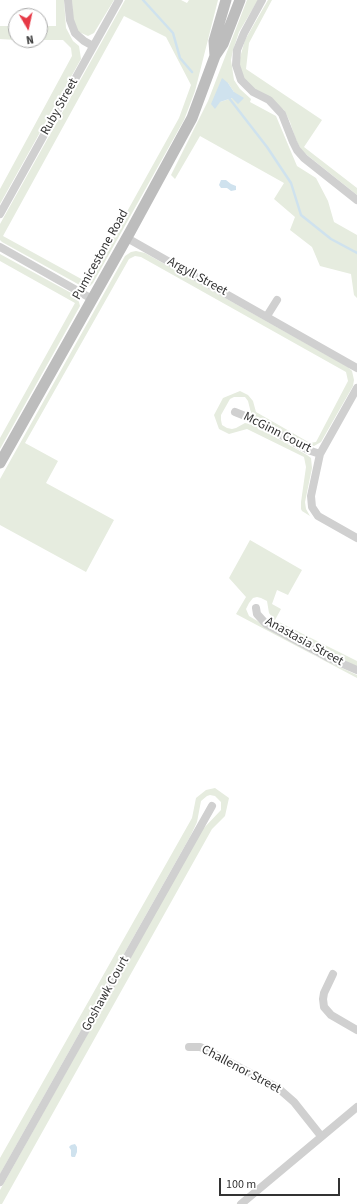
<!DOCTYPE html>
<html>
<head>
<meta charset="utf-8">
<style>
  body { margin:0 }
  #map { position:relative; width:357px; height:1204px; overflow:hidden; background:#fff; font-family:"Source Sans 3",sans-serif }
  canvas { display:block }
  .north { position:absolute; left:8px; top:8px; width:40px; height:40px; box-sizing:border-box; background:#fff; border:1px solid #adadad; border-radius:50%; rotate:171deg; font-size:11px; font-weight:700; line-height:16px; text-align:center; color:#333 }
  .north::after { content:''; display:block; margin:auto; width:14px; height:18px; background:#e63946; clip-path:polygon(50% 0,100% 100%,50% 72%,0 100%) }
  .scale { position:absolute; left:219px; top:1178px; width:121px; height:18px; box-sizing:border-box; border:2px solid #333; border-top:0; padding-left:5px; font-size:12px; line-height:14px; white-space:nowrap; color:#333; -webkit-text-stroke:3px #fff; paint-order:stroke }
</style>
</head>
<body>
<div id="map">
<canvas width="357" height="1204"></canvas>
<div class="north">N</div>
<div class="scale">100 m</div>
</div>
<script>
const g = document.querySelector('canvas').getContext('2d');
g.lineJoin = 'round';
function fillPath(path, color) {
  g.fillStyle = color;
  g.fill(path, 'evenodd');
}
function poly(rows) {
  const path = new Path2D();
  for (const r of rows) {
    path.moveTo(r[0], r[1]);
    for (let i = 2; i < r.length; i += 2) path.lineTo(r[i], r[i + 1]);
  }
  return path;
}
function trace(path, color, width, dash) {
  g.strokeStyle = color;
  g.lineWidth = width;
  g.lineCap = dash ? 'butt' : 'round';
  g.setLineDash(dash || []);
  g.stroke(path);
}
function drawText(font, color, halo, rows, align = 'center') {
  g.font = font + ' "Source Sans 3",sans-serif';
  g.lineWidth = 4;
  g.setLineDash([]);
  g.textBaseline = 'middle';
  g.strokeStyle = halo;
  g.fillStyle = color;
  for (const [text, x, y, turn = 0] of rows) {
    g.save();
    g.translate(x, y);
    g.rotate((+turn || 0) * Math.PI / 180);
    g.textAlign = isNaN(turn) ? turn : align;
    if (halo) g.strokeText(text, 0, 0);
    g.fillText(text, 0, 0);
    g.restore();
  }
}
fillPath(poly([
  [56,0,64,0,66,28,73,41,79,46,81,59,0,204,0,189,72,56,71,48,63,40,40,40,40,26,56,26],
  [72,0,114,0,94,33,88,36,79,32,76,28,73,20],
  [125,0,181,0,187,3,189,0,218,0,195,91,184,120,93,283,90,286,85,288,2,242,0,240,0,224],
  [124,16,166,37,191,85,179,118,89,280,85,281,3,236],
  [247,0,258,0,239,32,233,50,231,60,234,80,240,89,251,99,250,102,276,116,297,166,316,178,328,201,334,222,357,235,357,298,354,295,351,274,320,266,312,247,290,230,295,217,274,199,284,183,200,136,175,179,171,175,208,101],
  [228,83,234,92,232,98,220,102],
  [268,0,272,0,249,43,246,69,322,120,304,147,357,188,357,195,302,151,296,140,290,122,284,110,254,90,246,82,241,73,239,61,245,40],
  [0,26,16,26,16,40,0,39],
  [136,251,145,253,348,367,352,371,354,380,353,386,321,442,314,446,306,445,254,416,251,413,248,401,245,397,234,397,230,399,221,415,221,420,222,425,227,428,232,429,236,428,245,423,254,425,307,455,311,458,312,468,305,502,306,509,310,516,302,511,301,509,301,502,306,467,304,457,247,429,229,434,219,429,214,415,223,398,240,391,248,395,253,401,256,412,310,443,316,442,348,381,346,372,141,257,135,256,129,259,25,443,58,461,46,483,114,520,86,572,0,525,0,479,125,256,131,252],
  [0,254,73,294,78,298,80,306,0,449,0,438,75,303,0,261],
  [250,540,302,570,288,595,277,590,272,604,281,609,275,620,357,661,357,667,321,649,275,621,269,613,267,601,261,598,257,597,253,598,249,603,246,609,249,616,316,656,357,675,357,678,236,614,246,597,229,578],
  [215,788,229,798,225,816,212,829,2,1204,0,1204,0,1190,202,830,221,810,221,802,215,796,210,795,207,796,201,801,197,822,191,835,0,1174,0,1158,192,818,196,798,206,790]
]), '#e6ecdf');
fillPath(poly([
  [222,78,228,83,234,92,244,98,238,104,232,98,220,102,215,109,211,104],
  [221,180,226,180,231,184,236,186,236,190,231,191,227,188,221,188,219,185],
  [75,1144,77,1147,77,1152,75,1157,72,1157,71,1156,71,1150,69,1147,71,1145]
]), '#cfe2ee');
trace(poly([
  [143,0,173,33,180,58,192,72],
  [229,98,267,147,291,183,301,215,331,239,357,253]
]), '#cfe2ee', 2.5);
trace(poly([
  [68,0,70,20,75,33,84,41,93,46],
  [262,0,244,33,237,50,236,65,241,80,253,92,269,100,282,114,293,142,297,150,304,158,357,200],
  [0,214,119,0],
  [127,238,357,368],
  [0,247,92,299],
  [267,316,277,300],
  [357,388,320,454,311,496,312,507,318,516,357,538],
  [235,412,250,418,308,450,320,454],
  [256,608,257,614,266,624,327,657,357,670],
  [333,974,324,993,323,999,324,1007,331,1015,357,1030],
  [189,1047,200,1047,205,1049,278,1088,294,1102,321,1136],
  [0,1182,212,806],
  [241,1204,357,1107]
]), '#d0d0d0', 8);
trace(poly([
  [215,56,214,41,226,0],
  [0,463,130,232,192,118,215,56,223,44,240,0]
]), '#bdbdbd', 11);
drawText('13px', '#333', '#fff', [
  ["Ruby Street",60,107,-61],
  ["Pumicestone Road",101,255,-61],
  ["Argyll Street",197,277,29],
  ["McGinn Court",277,433,27],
  ["Anastasia Street",304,642,29],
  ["Goshawk Court",106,994,-61],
  ["Challenor Street",241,1070,28]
]);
</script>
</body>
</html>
